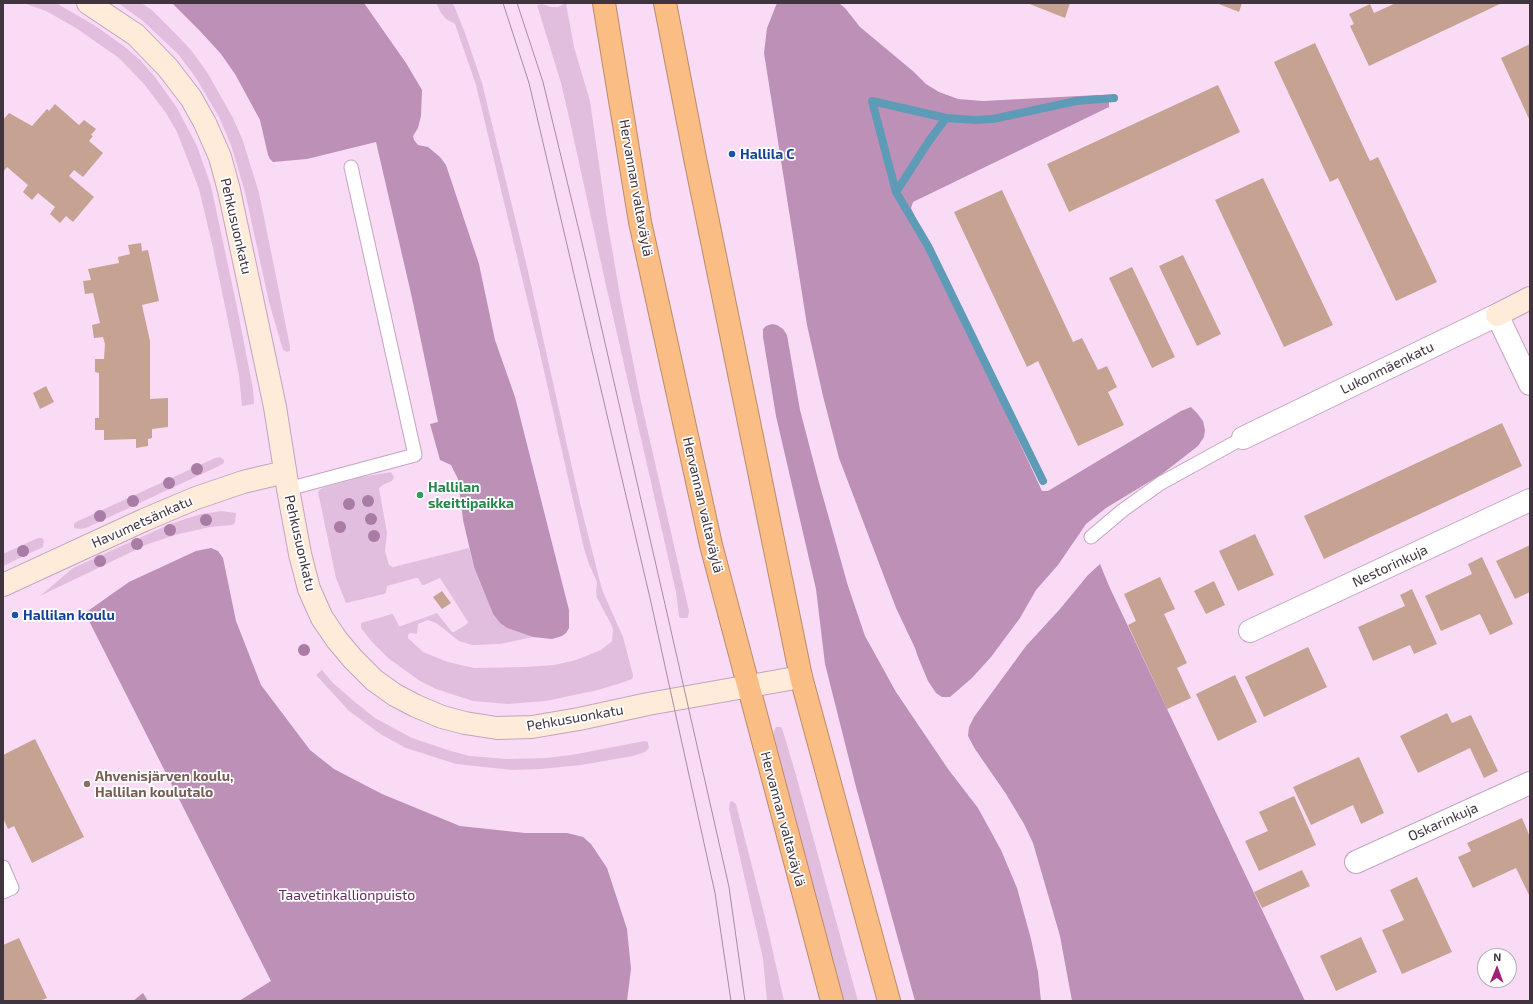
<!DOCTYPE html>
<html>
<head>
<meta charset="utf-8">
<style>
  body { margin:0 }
  #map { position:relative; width:1533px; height:1004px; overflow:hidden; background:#fadbf6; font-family:"Exo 2",sans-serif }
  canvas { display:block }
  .frame { position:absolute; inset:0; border:4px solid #40343f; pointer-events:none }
  .north { position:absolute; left:1477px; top:948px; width:40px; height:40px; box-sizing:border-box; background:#fff; border:1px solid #b3aeb2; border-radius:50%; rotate:1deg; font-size:11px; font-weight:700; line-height:16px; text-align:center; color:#40343f }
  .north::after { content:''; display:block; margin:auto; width:14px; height:18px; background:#a12071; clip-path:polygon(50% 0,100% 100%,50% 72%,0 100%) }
</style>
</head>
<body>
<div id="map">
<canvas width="1533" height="1004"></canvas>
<div class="frame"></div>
<div class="north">N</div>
</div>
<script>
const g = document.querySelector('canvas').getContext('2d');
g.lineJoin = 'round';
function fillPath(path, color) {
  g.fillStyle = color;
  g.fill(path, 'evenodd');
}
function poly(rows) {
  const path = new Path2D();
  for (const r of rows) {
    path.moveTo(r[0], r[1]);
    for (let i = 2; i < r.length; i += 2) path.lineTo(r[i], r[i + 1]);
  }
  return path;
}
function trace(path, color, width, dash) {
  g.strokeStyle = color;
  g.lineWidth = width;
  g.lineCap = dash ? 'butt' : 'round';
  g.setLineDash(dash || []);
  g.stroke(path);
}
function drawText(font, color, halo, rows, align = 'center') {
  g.font = font + ' "Exo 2",sans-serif';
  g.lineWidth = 3.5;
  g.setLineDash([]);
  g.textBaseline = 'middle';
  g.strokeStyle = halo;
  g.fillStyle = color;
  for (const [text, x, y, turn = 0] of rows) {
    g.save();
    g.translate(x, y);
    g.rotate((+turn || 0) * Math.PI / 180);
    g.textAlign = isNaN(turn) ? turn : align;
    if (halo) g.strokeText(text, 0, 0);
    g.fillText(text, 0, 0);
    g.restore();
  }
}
fillPath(poly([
  [23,3,56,3,94,25,125,47,140,60,155,77,177,108,197,146,211,186,238,312,253,389,254,404,242,406,239,375,213,248,199,189,177,132,166,113,144,84,119,58,76,28,46,11],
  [118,3,141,3,152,10,172,30,191,50,207,72,233,118,243,141,259,193,279,291,290,347,290,351,287,352,283,350,278,333,269,302,245,192,231,145,219,117,196,78,178,54,143,21],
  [436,3,453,3,465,33,482,83,528,271,580,503,599,578,603,592,623,637,633,675,633,677,632,679,624,682,598,690,546,701,508,704,473,701,436,689,420,681,388,658,372,642,361,628,361,623,392,614,393,614,399,626,401,626,437,613,452,632,454,632,467,624,468,622,440,578,424,585,422,585,418,578,416,578,387,586,386,593,384,594,346,603,336,578,318,492,319,490,325,487,362,477,391,472,394,477,392,481,383,485,379,488,387,533,385,551,389,565,393,567,469,548,474,567,493,614,500,623,507,628,533,637,500,644,472,645,459,641,436,623,428,620,418,624,417,634,410,633,408,635,408,638,423,652,448,662,474,668,525,667,554,665,576,660,601,650,612,641,613,630,611,624,597,598,596,592,597,582,589,564,584,549,540,353,476,85,455,24,446,19,441,13],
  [566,3,574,47,590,101,607,220,621,301,640,397,689,611,688,617,687,618,680,618,679,617,676,592,605,281,570,122,561,83,537,5,542,4,551,7,558,7],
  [220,457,224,460,224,463,219,466,86,528,79,529,74,528,74,524,76,522,215,458],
  [222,511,236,513,235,523,232,525,210,527,179,534,148,544,40,596,73,568,170,524,201,514],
  [38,538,42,538,44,541,43,547,3,566,3,554],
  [322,670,333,683,355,702,375,718,412,738,451,751,470,756,507,759,546,758,571,755,645,741,648,742,649,748,645,752,633,756,581,765,541,769,512,770,456,764,406,748,382,735,368,725,348,710,316,675],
  [776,727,780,727,782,728,796,775,858,1001,842,1001,784,780,774,735,774,731],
  [732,801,736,804,766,921,784,1001,767,1001,763,959,729,809,730,802]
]), '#e2bede');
fillPath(poly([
  [172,3,364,3,406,63,422,90,421,116,418,128,413,136,414,140,418,145,428,147,440,157,446,165,479,264,495,340,515,397,569,610,569,628,566,633,562,636,552,639,533,637,507,628,500,623,493,614,474,567,463,520,458,479,451,465,440,460,430,424,438,422,412,298,376,142,307,159,273,162,270,159,268,155,260,120,235,74,221,54,200,31],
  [777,3,839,3,845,8,860,27,914,72,926,84,939,92,958,99,983,101,1098,95,1107,97,1109,101,1109,107,913,202,911,208,1042,491,1048,491,1181,411,1191,407,1197,413,1203,421,1205,430,1204,437,1198,446,1162,474,1106,508,1086,524,1058,565,1036,590,1020,618,991,657,972,678,950,697,942,697,936,693,928,681,918,657,915,648,896,608,839,458,823,396,807,325,764,53,767,28],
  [772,324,777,325,783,329,787,335,800,410,818,479,848,586,865,636,896,692,948,769,978,808,1001,850,1017,888,1031,939,1038,972,1041,1001,915,1001,856,787,825,664,816,589,776,416,763,337,763,329,766,326],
  [211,548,218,551,223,558,236,621,261,685,310,750,334,769,382,794,460,826,525,833,567,833,583,837,591,844,607,868,627,929,631,969,627,1001,239,1001,271,981,85,613,129,582,196,551],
  [1100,564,1109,586,1305,1001,1072,1001,1060,936,1033,843,1024,824,1006,794,975,749,968,736,969,727,974,717,1026,646,1060,609,1088,575],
  [143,993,148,1001,133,1001]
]), '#bc90b7');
trace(poly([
  [896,192,929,141,946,118],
  [1043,481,928,246,896,192,872,101,946,118,976,120,993,119,1076,101,1114,98]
]), '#5e9bb7', 8);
fillPath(poly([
  [1027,3,1070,3,1065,18],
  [1216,3,1242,3,1239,12],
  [1396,3,1502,3,1369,66,1350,26,1354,24,1349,14,1370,4,1374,13],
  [1315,43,1370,161,1378,157,1437,282,1396,301,1338,178,1330,182,1274,62],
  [1530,44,1530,121,1501,58],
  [1218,85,1240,132,1069,212,1047,164],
  [55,104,79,125,84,120,96,129,91,135,93,136,89,141,103,153,83,177,74,170,69,176,94,197,73,222,66,216,60,223,50,214,55,207,38,193,32,200,23,192,28,185,7,167,3,172,3,120,9,113,32,126,47,109,49,111],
  [1263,178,1333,325,1284,347,1215,200],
  [1002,190,1073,342,1082,338,1098,370,1107,366,1117,387,1108,392,1124,425,1078,446,1038,361,1027,367,954,212],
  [141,243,142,251,148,250,159,301,142,305,150,341,150,399,168,398,168,427,152,429,152,438,148,439,148,446,136,448,136,439,104,440,104,430,95,430,95,418,99,418,99,373,95,372,95,359,104,359,105,344,103,337,94,338,92,325,100,323,93,293,85,294,83,281,91,280,88,269,119,263,118,257,130,254,128,245],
  [1183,255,1221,334,1197,346,1159,266],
  [1132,267,1175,357,1152,368,1109,278],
  [46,386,54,402,40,409,33,393],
  [1502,423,1522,466,1324,559,1304,516],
  [1255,534,1274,575,1238,591,1219,551],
  [1530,545,1530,592,1515,599,1496,561],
  [1482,557,1513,624,1490,635,1480,614,1441,631,1425,596,1472,574,1468,564],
  [1160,577,1175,609,1164,614,1187,663,1177,668,1191,698,1167,709,1128,625,1136,621,1124,594],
  [1214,581,1225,605,1206,614,1194,591],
  [1412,589,1437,644,1414,654,1410,645,1373,661,1358,627,1405,606,1400,595],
  [442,591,451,603,442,609,433,597],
  [1308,647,1327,687,1264,717,1245,677],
  [1235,675,1257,722,1218,741,1196,694],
  [1447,713,1452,723,1471,715,1498,771,1484,778,1470,748,1418,773,1400,736],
  [35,739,84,837,32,863,14,826,8,829,3,818,3,755],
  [1359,757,1384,813,1361,824,1353,805,1311,825,1293,787],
  [1294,796,1316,845,1259,871,1245,841,1268,831,1259,812],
  [1522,818,1530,837,1530,895,1529,895,1516,868,1473,888,1458,857,1471,851,1467,843],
  [1302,870,1310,886,1262,908,1254,892],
  [1417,877,1452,952,1402,974,1382,930,1404,920,1390,890],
  [1361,937,1377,972,1336,991,1320,956],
  [19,938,47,998,39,1001,3,1001,3,945]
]), '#c6a292');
const lane = poly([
  [288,489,415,455,351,167],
  [1091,537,1123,510,1161,483,1243,438],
  [3,867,12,888,3,892]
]);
const street = poly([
  [1243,438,1497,315,1530,384],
  [1250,631,1530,500],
  [1356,862,1530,783]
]);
const secondary = poly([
  [88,3,136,35,168,68,191,98,205,123,220,157,229,190,275,407,288,489,300,554,309,589,322,618,337,640,353,659,374,680,395,695,416,706,442,717,465,723,497,728,532,727,579,719,648,704,801,677],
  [1497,315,1530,298],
  [3,585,144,520,196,498,243,482,285,472]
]);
const highway = poly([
  [604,3,640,222,711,545,832,1001],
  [665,3,695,158,801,677,889,1001]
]);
trace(lane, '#c2a5bf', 15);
trace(street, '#c2a5bf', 24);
trace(secondary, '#c2a5bf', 24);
trace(highway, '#b98d6c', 24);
trace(lane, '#fff', 13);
trace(street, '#fff', 22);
trace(secondary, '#feebda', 22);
trace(highway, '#fabd84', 22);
trace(poly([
  [503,3,529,83,650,598,715,893,731,1001],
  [517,3,543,82,583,247,667,613,729,887,745,1001]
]), '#a48da1', 1);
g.fillStyle = '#a87ca4';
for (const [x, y] of [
  [197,469],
  [169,483],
  [133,501],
  [368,501],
  [349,504],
  [100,516],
  [371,519],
  [206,520],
  [340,527],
  [170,530],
  [374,536],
  [137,544],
  [23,551],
  [100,561],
  [304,650]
]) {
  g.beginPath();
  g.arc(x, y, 6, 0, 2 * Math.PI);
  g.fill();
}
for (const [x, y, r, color] of [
  [732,154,4,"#1a4fb4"],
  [420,495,4,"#2e9e5b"],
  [15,615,4,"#1a4fb4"],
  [87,784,4,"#8d6e63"]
]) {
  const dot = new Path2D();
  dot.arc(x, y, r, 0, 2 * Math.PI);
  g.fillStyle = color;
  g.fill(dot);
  trace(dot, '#fff', 1.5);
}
drawText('bold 14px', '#164399', '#fff', [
  ["Hallila C",740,154],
  ["Hallilan koulu",23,615]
], 'left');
drawText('14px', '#40343f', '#fff', [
  ["Hervannan valtaväylä",636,188,80],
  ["Pehkusuonkatu",236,226,77],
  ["Lukonmäenkatu",1387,368,-26],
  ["Hervannan valtaväylä",703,505,77],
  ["Havumetsänkatu",142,522,-24],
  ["Pehkusuonkatu",300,543,77],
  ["Nestorinkuja",1390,566,-25],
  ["Pehkusuonkatu",575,718,-10],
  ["Hervannan valtaväylä",783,819,75],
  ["Oskarinkuja",1443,822,-24]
]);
drawText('bold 14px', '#27864d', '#fff', [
  ["Hallilan",428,487],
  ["skeittipaikka",428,503]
], 'left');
drawText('bold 14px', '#785e54', '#fff', [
  ["Ahvenisjärven koulu,",95,776],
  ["Hallilan koulutalo",95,792]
], 'left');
drawText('14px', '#642e61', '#fff', [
  ["Taavetinkallionpuisto",347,895]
]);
</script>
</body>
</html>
